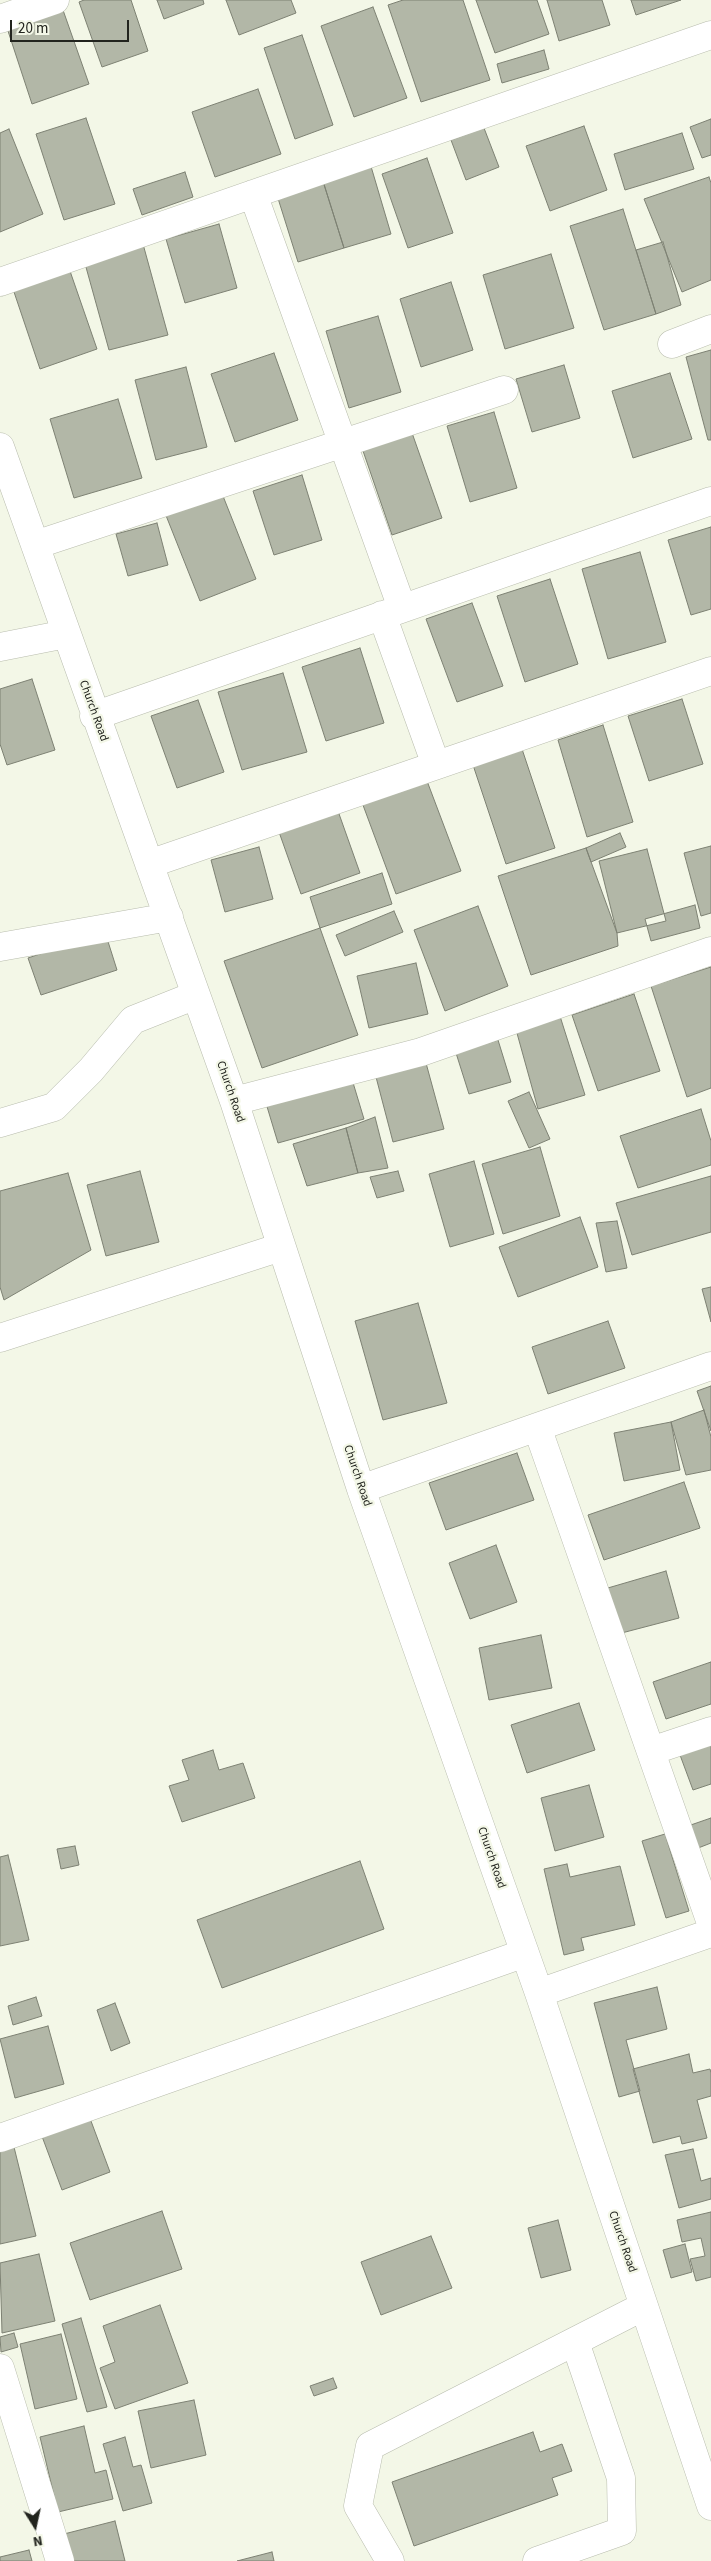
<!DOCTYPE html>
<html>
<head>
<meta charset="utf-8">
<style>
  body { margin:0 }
  #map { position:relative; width:711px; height:2561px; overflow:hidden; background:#f3f7e7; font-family:"Source Sans 3",sans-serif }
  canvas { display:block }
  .north { position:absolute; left:10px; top:2501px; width:50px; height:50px; -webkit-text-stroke:4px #f3f7e7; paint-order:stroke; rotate:170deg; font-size:14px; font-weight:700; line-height:20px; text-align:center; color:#22241e }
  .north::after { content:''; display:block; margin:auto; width:18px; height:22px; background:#22241e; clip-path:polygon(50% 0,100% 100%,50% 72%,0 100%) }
  .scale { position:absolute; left:10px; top:20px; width:119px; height:22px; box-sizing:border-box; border:2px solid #22241e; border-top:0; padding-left:6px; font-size:15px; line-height:18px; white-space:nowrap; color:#22241e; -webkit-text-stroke:4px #f3f7e7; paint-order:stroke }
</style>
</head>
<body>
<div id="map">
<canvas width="711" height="2561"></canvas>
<div class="north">N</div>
<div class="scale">20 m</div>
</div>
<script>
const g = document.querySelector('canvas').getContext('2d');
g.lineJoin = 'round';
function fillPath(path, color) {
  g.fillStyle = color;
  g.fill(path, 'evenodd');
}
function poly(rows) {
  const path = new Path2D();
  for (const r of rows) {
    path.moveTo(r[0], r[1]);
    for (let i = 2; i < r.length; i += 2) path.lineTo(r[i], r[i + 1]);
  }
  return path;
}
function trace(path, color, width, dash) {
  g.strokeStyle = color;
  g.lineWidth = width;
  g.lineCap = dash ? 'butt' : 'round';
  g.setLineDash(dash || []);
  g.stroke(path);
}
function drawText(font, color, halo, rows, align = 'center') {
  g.font = font + ' "Source Sans 3",sans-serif';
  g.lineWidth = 4.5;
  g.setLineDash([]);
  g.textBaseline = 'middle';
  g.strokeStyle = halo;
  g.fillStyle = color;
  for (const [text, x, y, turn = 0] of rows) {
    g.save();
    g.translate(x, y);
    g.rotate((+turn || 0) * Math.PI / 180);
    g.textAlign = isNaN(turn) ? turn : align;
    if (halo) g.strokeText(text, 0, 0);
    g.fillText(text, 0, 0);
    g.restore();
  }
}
const building = poly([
  [84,0,131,0,148,51,102,67,79,2,84,0],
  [157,0,203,0,204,4,164,19,157,0],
  [226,0,291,0,296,13,239,35,226,0],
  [403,0,463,0,490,80,421,102,388,5,403,0],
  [476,0,537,0,549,34,495,53,476,0],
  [547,0,602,0,610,25,559,41,547,0],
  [631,0,681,0,636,15,631,0],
  [373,7,407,98,354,117,321,26,373,7],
  [63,10,89,84,32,104,7,28,63,10],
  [302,35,333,125,295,139,264,48,302,35],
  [544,50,549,69,502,83,497,64,544,50],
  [258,89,281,154,215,177,192,112,258,89],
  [86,118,115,204,64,220,36,134,86,118],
  [711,119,711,155,702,158,690,127,711,119],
  [584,126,607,190,550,211,526,146,584,126],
  [484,128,499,167,466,180,451,140,484,128],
  [9,129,43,214,0,232,0,133,9,129],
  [682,133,694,169,625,190,614,154,682,133],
  [427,158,453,233,408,248,382,174,427,158],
  [370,163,391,234,344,248,322,178,370,163],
  [185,172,193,197,142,215,133,189,185,172],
  [709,177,711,183,711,280,682,292,644,199,709,177],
  [322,178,344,248,298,262,276,192,322,178],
  [623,209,656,314,604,330,570,226,623,209],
  [219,224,237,288,185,303,166,239,219,224],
  [663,242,681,305,656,314,636,250,663,242],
  [143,244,168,335,109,350,84,260,143,244],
  [551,254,574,328,505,349,483,275,551,254],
  [70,271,97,349,40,369,13,289,70,271],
  [451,282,473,350,421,367,400,299,451,282],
  [378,316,401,392,349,408,326,331,378,316],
  [711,350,711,440,708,440,686,357,711,350],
  [274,353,298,420,235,442,211,374,274,353],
  [564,365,580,418,532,432,516,379,564,365],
  [186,367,207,447,156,460,135,380,186,367],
  [670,373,692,439,633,458,612,391,670,373],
  [118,399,142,478,74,498,50,419,118,399],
  [494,412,517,488,470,502,447,426,494,412],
  [411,430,442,518,392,535,362,448,411,430],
  [302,475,322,540,274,555,253,491,302,475],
  [221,491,256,579,200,601,165,513,221,491],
  [157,523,168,565,128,576,116,534,157,523],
  [711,527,711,609,691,615,668,540,711,527],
  [640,552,666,642,608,659,582,569,640,552],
  [550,579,578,664,525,682,497,596,550,579],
  [472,603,503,686,457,702,426,619,472,603],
  [360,648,384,723,326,741,302,667,360,648],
  [283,673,307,752,242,770,218,692,283,673],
  [32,679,55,750,7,765,0,744,0,689,32,679],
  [682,699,703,764,649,781,628,716,682,699],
  [198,700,224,772,177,788,151,716,198,700],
  [603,725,633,822,587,837,558,740,603,725],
  [521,746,555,848,506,864,472,762,521,746],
  [424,773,461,871,396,894,360,797,424,773],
  [338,811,360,873,301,894,279,832,338,811],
  [620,833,626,847,591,862,586,848,620,833],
  [711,846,711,913,701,916,684,853,711,846],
  [259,847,273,899,225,912,211,860,259,847],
  [586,848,617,933,618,946,531,975,498,876,586,848],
  [647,849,666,921,617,933,599,861,647,849],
  [382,873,392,904,320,928,310,897,382,873],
  [695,905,700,928,651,941,645,919,695,905],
  [478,906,508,986,445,1011,414,930,478,906],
  [394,911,403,932,345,956,336,935,394,911],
  [320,928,358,1035,262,1068,224,961,320,928],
  [105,932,117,970,41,995,28,958,105,932],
  [416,963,428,1014,369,1028,357,976,416,963],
  [711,967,711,1088,687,1097,651,986,711,967],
  [634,994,660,1071,598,1091,572,1015,634,994],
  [559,1013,585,1095,538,1109,515,1026,559,1013],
  [498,1040,511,1082,469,1094,456,1053,498,1040],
  [426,1063,444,1129,393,1142,376,1077,426,1063],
  [351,1076,364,1119,278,1143,265,1100,351,1076],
  [529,1092,550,1139,529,1148,508,1101,529,1092],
  [701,1109,711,1141,711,1165,638,1188,620,1136,701,1109],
  [375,1117,388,1168,358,1173,346,1128,375,1117],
  [346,1128,358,1173,307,1186,293,1144,346,1128],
  [540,1147,560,1216,503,1234,482,1164,540,1147],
  [474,1161,494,1234,450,1247,429,1174,474,1161],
  [140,1171,159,1242,106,1256,87,1185,140,1171],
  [398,1171,404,1191,377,1198,370,1177,398,1171],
  [68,1173,91,1250,4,1300,0,1287,0,1191,68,1173],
  [711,1176,711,1232,632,1255,616,1203,711,1176],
  [580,1217,598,1267,518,1297,499,1247,580,1217],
  [617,1221,627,1268,606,1272,596,1223,617,1221],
  [711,1287,711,1322,702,1289,711,1287],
  [418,1303,447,1403,383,1420,355,1321,418,1303],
  [608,1321,625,1368,548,1394,532,1347,608,1321],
  [711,1386,711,1431,697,1391,711,1386],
  [704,1410,711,1437,711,1470,686,1475,671,1422,704,1410],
  [671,1422,680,1470,624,1481,614,1433,671,1422],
  [517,1453,534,1500,446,1530,429,1483,517,1453],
  [684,1482,700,1528,604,1560,588,1515,684,1482],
  [496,1545,517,1602,470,1619,449,1563,496,1545],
  [666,1571,679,1618,614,1635,601,1590,666,1571],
  [541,1635,552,1688,489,1700,479,1648,541,1635],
  [711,1662,711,1704,666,1719,653,1682,711,1662],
  [579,1703,595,1750,527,1773,511,1725,579,1703],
  [711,1744,711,1784,693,1790,680,1755,711,1744],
  [213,1750,219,1770,243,1763,255,1798,182,1822,169,1786,189,1780,182,1760,213,1750],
  [589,1785,604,1837,555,1851,541,1798,589,1785],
  [711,1818,711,1843,693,1850,685,1827,711,1818],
  [665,1834,689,1911,666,1918,642,1841,665,1834],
  [75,1846,79,1865,61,1869,57,1849,75,1846],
  [8,1855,29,1940,0,1946,0,1857,8,1855],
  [360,1861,384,1929,222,1988,197,1920,360,1861],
  [567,1864,570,1877,620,1866,635,1925,581,1938,584,1950,564,1955,544,1869,567,1864],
  [657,1987,667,2029,626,2040,640,2091,619,2097,594,2003,657,1987],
  [36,1997,42,2016,13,2025,8,2006,36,1997],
  [115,2003,130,2043,111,2051,97,2010,115,2003],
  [48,2026,64,2084,15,2098,0,2039,48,2026],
  [689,2054,693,2073,710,2069,711,2073,711,2096,697,2100,707,2138,682,2144,680,2136,653,2143,633,2069,689,2054],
  [88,2113,110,2172,62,2190,40,2131,88,2113],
  [14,2147,36,2236,0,2244,0,2151,14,2147],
  [693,2149,701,2181,711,2178,711,2199,679,2208,665,2155,693,2149],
  [162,2211,182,2269,90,2300,70,2243,162,2211],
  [711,2212,711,2277,696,2281,690,2259,705,2256,701,2238,682,2242,677,2220,711,2212],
  [558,2220,571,2270,541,2278,528,2228,558,2220],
  [431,2236,452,2288,381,2315,361,2262,431,2236],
  [685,2244,692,2272,671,2278,663,2250,685,2244],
  [39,2254,55,2321,2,2333,0,2263,39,2254],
  [160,2305,188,2383,115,2409,100,2368,115,2362,103,2326,160,2305],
  [81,2318,107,2407,87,2412,62,2324,81,2318],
  [14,2333,18,2347,1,2352,0,2337,14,2333],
  [61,2334,77,2399,35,2409,20,2344,61,2334],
  [333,2378,337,2388,314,2396,310,2386,333,2378],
  [194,2400,206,2455,151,2468,138,2411,194,2400],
  [84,2426,95,2473,106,2470,113,2499,58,2512,40,2437,84,2426],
  [533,2432,540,2452,562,2444,572,2471,552,2478,558,2495,414,2546,392,2482,533,2432],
  [125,2437,133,2467,141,2465,152,2503,123,2511,103,2444,125,2437],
  [115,2521,125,2561,71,2561,64,2534,115,2521],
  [29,2550,32,2561,0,2561,0,2557,29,2550],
  [272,2552,274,2561,237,2561,272,2552]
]);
fillPath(building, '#b2b7a7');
trace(building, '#7d8173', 1);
const minor = poly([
  [0,19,55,0],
  [253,194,402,608],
  [0,282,711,35],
  [672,344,711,329],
  [0,447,234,1101,361,1489,539,1993,711,2506],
  [35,545,504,390],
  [382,615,436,765],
  [0,647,66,634],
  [94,716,711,501],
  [149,864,711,671],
  [0,947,169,917],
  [234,1101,421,1052,711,951],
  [0,1123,54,1107,91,1070,133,1020,196,995],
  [0,1338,281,1247],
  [537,1427,711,1923],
  [361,1489,711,1366],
  [651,1751,711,1731],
  [539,1993,711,1933],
  [0,2138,525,1953],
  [0,2368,60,2561],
  [390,2561,358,2506,370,2446,644,2306],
  [537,2561,622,2531,621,2478,575,2342]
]);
trace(minor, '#b8bcad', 29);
trace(minor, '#fff', 28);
drawText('12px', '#22241e', '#f3f7e7', [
  ["Church Road",93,711,70],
  ["Church Road",230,1092,71],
  ["Church Road",357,1476,71],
  ["Church Road",491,1858,71],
  ["Church Road",622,2242,71]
]);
</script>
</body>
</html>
